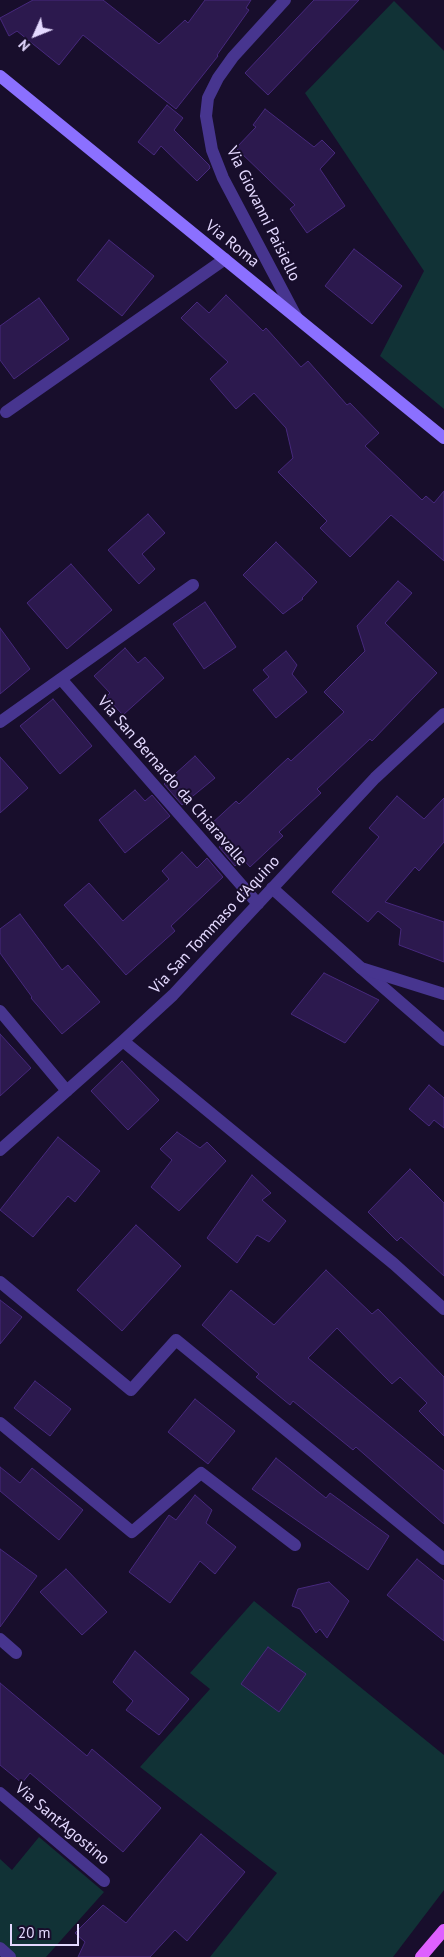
<!DOCTYPE html>
<html>
<head>
<meta charset="utf-8">
<style>
  body { margin:0 }
  #map { position:relative; width:444px; height:1957px; overflow:hidden; background:#180e2c; font-family:"PT Sans",sans-serif }
  canvas { display:block }
  .north { position:absolute; left:10px; top:10px; width:50px; height:50px; -webkit-text-stroke:4px #180e2c; paint-order:stroke; rotate:226deg; font-size:14px; font-weight:700; line-height:20px; text-align:center; color:#e4d9ff }
  .north::after { content:''; display:block; margin:auto; width:18px; height:22px; background:#e4d9ff; clip-path:polygon(50% 0,100% 100%,50% 72%,0 100%) }
  .scale { position:absolute; left:10px; top:1924px; width:69px; height:22px; box-sizing:border-box; border:2px solid #e4d9ff; border-top:0; padding-left:6px; font-size:15px; line-height:18px; white-space:nowrap; color:#e4d9ff; -webkit-text-stroke:4px #180e2c; paint-order:stroke }
</style>
</head>
<body>
<div id="map">
<canvas width="444" height="1957"></canvas>
<div class="north">N</div>
<div class="scale">20 m</div>
</div>
<script>
const g = document.querySelector('canvas').getContext('2d');
g.lineJoin = 'round';
function fillPath(path, color) {
  g.fillStyle = color;
  g.fill(path, 'evenodd');
}
function poly(rows) {
  const path = new Path2D();
  for (const r of rows) {
    path.moveTo(r[0], r[1]);
    for (let i = 2; i < r.length; i += 2) path.lineTo(r[i], r[i + 1]);
  }
  return path;
}
function trace(path, color, width, dash) {
  g.strokeStyle = color;
  g.lineWidth = width;
  g.lineCap = dash ? 'butt' : 'round';
  g.setLineDash(dash || []);
  g.stroke(path);
}
function drawText(font, color, halo, rows, align = 'center') {
  g.font = font + ' "PT Sans",sans-serif';
  g.lineWidth = 4;
  g.setLineDash([]);
  g.textBaseline = 'middle';
  g.strokeStyle = halo;
  g.fillStyle = color;
  for (const [text, x, y, turn = 0] of rows) {
    g.save();
    g.translate(x, y);
    g.rotate((+turn || 0) * Math.PI / 180);
    g.textAlign = isNaN(turn) ? turn : align;
    if (halo) g.strokeText(text, 0, 0);
    g.fillText(text, 0, 0);
    g.restore();
  }
}
fillPath(poly([
  [394,1,444,51,444,409,380,356,424,271,305,93],
  [254,1601,444,1755,444,1890,393,1957,210,1957,277,1873,140,1767,210,1689,190,1673],
  [39,1837,104,1892,46,1957,0,1957,0,1859,12,1870]
]), '#113236');
const building = poly([
  [33,0,103,0,159,44,185,20,188,23,205,0,251,0,246,8,249,10,217,55,218,56,176,109,83,35,59,65,17,31,9,36,0,18,33,0],
  [314,0,359,0,268,95,245,73,314,0],
  [167,105,183,118,174,130,209,165,210,168,197,181,161,146,154,155,138,142,167,105],
  [265,109,314,147,322,140,335,153,320,169,345,206,307,233,290,209,295,205,236,148,256,127,253,125,265,109],
  [109,240,154,276,122,316,77,280,109,240],
  [354,249,402,286,372,324,325,286,354,249],
  [226,295,263,331,266,328,301,367,308,361,347,405,350,403,379,433,365,446,422,500,426,496,434,503,444,491,444,561,391,515,350,557,320,528,327,521,278,472,293,458,286,428,254,393,236,409,210,379,228,362,181,318,197,302,209,313,226,295],
  [39,298,69,339,14,379,0,360,0,326,39,298],
  [148,514,165,533,142,554,155,569,139,584,108,550,148,514],
  [276,542,317,582,302,598,303,599,283,614,243,575,276,542],
  [71,564,112,610,67,649,27,603,71,564],
  [398,581,412,593,385,623,437,673,372,741,370,739,317,789,321,793,279,832,283,836,250,867,243,859,235,866,219,847,225,842,210,825,236,801,239,804,288,758,291,761,344,712,324,692,365,651,357,626,398,581],
  [205,602,236,647,204,669,173,624,205,602],
  [0,628,30,669,0,694,0,628],
  [125,648,138,663,145,657,164,678,123,715,106,697,110,693,94,676,125,648],
  [286,651,297,665,292,674,307,692,276,718,253,690,269,677,263,670,286,651],
  [53,699,92,746,60,774,20,726,53,699],
  [195,756,215,778,182,805,164,784,195,756],
  [0,757,28,788,0,813,0,757],
  [135,790,145,801,152,795,170,816,125,853,99,820,135,790],
  [397,796,424,819,444,798,444,842,419,871,415,867,385,902,444,922,444,962,399,945,401,929,378,911,368,922,332,892,379,837,369,828,397,796],
  [182,852,197,868,207,858,223,877,171,926,175,931,126,975,64,905,89,883,123,921,169,879,162,871,182,852],
  [20,914,62,970,68,965,100,1002,62,1034,31,998,32,997,0,953,0,929,20,914],
  [324,973,379,1000,345,1043,291,1014,324,973],
  [0,1034,31,1068,0,1096,0,1034],
  [122,1061,159,1100,128,1130,91,1091,122,1061],
  [429,1085,444,1098,444,1128,434,1120,429,1126,409,1109,429,1085],
  [177,1132,200,1148,207,1142,226,1161,179,1211,151,1187,172,1160,160,1149,177,1132],
  [58,1137,100,1171,75,1202,68,1196,33,1237,0,1210,58,1137],
  [410,1169,444,1203,444,1276,401,1237,397,1241,368,1212,410,1169],
  [252,1175,271,1193,262,1200,286,1221,269,1242,257,1235,237,1263,207,1238,252,1175],
  [136,1225,181,1266,122,1331,77,1290,136,1225],
  [326,1270,372,1314,378,1309,444,1377,444,1436,419,1411,427,1403,400,1377,392,1384,337,1328,308,1358,444,1471,444,1524,356,1447,353,1450,293,1401,290,1405,256,1377,259,1374,202,1325,231,1290,274,1325,326,1270],
  [0,1300,22,1317,0,1344,0,1300],
  [35,1381,71,1409,50,1436,14,1408,35,1381],
  [195,1399,235,1431,208,1464,168,1432,195,1399],
  [276,1458,326,1498,330,1493,389,1536,368,1570,252,1489,276,1458],
  [0,1467,20,1483,32,1468,83,1510,59,1540,0,1491,0,1467],
  [195,1495,212,1510,206,1523,236,1547,215,1574,200,1561,170,1603,129,1572,169,1515,176,1520,195,1495],
  [0,1549,37,1576,0,1627,0,1549],
  [417,1559,444,1581,444,1641,387,1595,417,1559],
  [66,1569,107,1612,82,1635,40,1592,66,1569],
  [329,1582,349,1601,327,1638,320,1629,316,1633,300,1609,292,1606,298,1589,329,1582],
  [268,1647,306,1674,279,1712,241,1684,268,1647],
  [135,1651,189,1699,159,1735,126,1710,133,1701,113,1682,135,1651],
  [0,1683,87,1756,92,1749,161,1808,123,1852,30,1773,22,1783,0,1765,0,1683],
  [201,1834,245,1872,187,1941,175,1930,150,1957,78,1957,85,1942,75,1933,103,1905,126,1923,201,1834]
]);
fillPath(building, '#2c194e');
trace(building, '#47297d', 1);
trace(poly([
  [6,412,225,259],
  [361,968,444,1040]
]), '#47358f', 12);
trace(poly([
  [285,0,233,57,218,78,208,98,206,116,212,150,223,178,297,318],
  [61,679,258,904],
  [0,722,193,585],
  [272,888,361,968,444,994],
  [0,1011,67,1091],
  [123,1041,394,1264,444,1309],
  [0,1150,123,1041,173,995,375,778,444,714],
  [0,1282,131,1390,176,1340,444,1559],
  [0,1423,132,1532,201,1473,295,1545],
  [0,1639,16,1653],
  [0,1793,104,1881],
  [0,1948,10,1957]
]), '#47358f', 12);
trace(poly([
  [0,76,444,438]
]), '#8b70ff', 12);
trace(poly([
  [421,1957,444,1930]
]), '#de60ff', 12);
drawText('16px', '#e4d9ff', '#180e2c', [
  ["Via Giovanni Paisiello",263,214,64],
  ["Via Roma",232,244,39],
  ["Via San Bernardo da Chiaravalle",172,781,49],
  ["Via San Tommaso d'Aquino",215,925,-47],
  ["Via Sant'Agostino",62,1824,40]
]);
</script>
</body>
</html>
